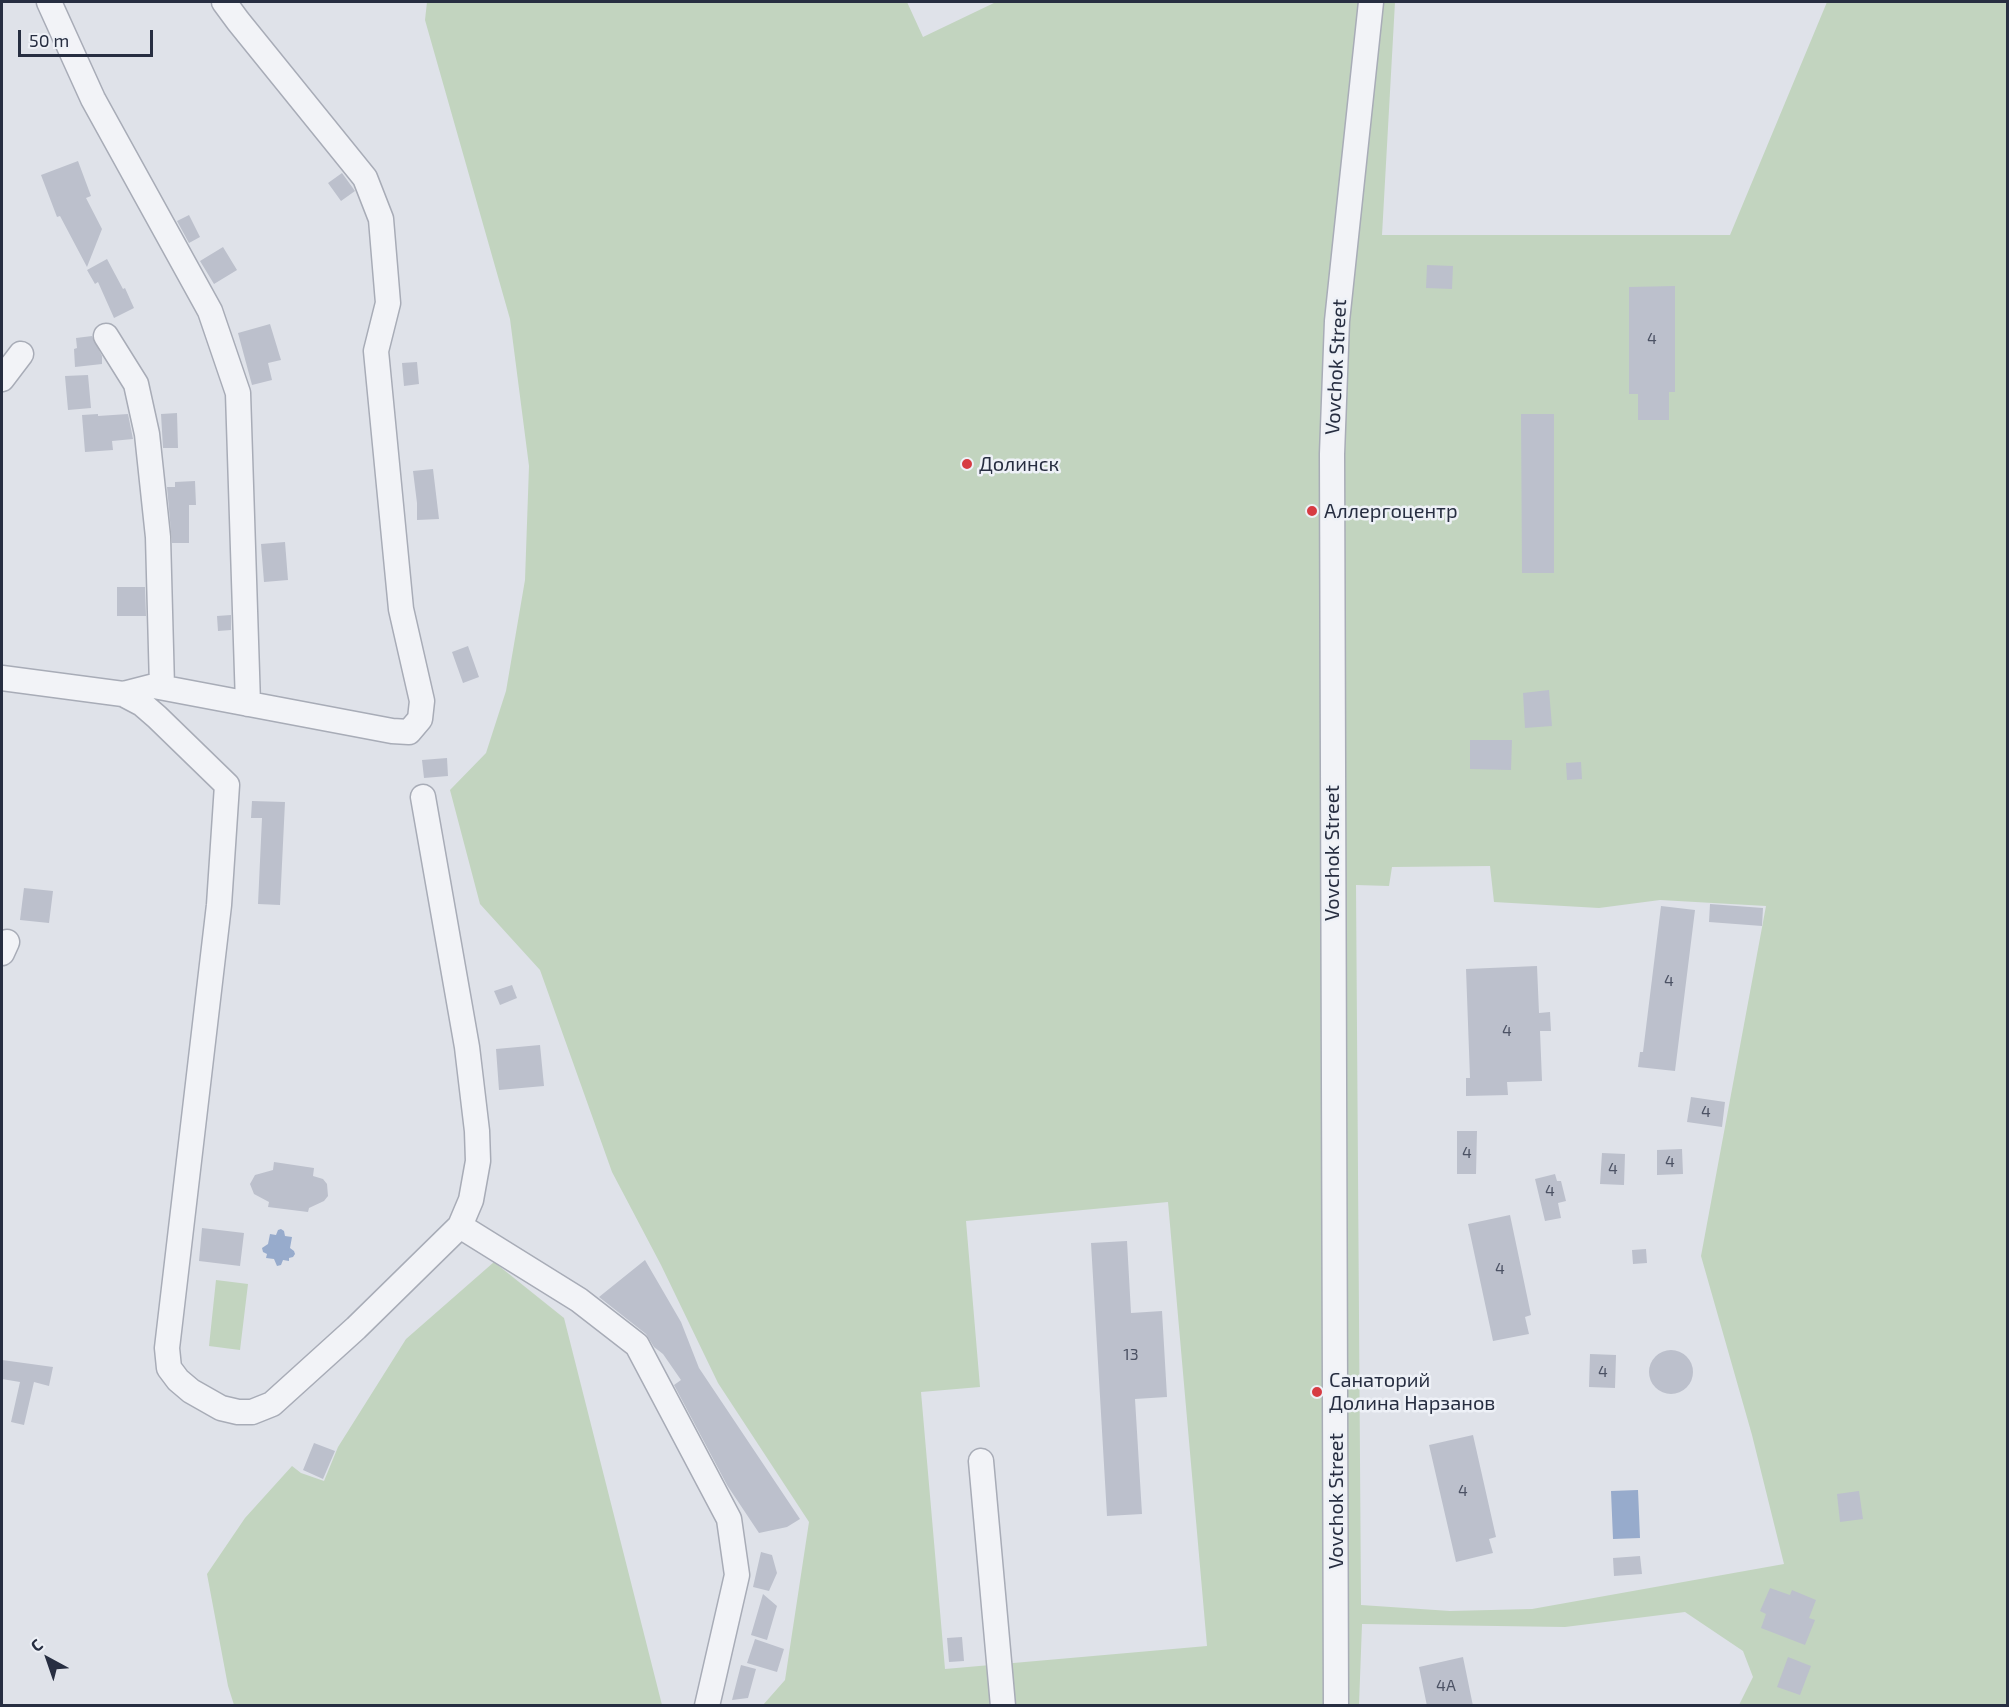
<!DOCTYPE html>
<html>
<head>
<meta charset="utf-8">
<style>
  body { margin:0 }
  #map { position:relative; width:2009px; height:1707px; overflow:hidden; background:#dfe2e9; font-family:"Exo 2",sans-serif }
  canvas { display:block }
  .frame { position:absolute; inset:0; border:3px solid #272e41; pointer-events:none }
  .north { position:absolute; left:18px; top:1629px; width:60px; height:60px; -webkit-text-stroke:4px #eef1f7; paint-order:stroke; rotate:320deg; font-size:16px; font-weight:700; line-height:24px; text-align:center; color:#272e41 }
  .north::after { content:''; display:block; margin:auto; width:21px; height:27px; background:#272e41; clip-path:polygon(50% 0,100% 100%,50% 72%,0 100%) }
  .scale { position:absolute; left:18px; top:30px; width:135px; height:27px; box-sizing:border-box; border:3px solid #272e41; border-top:0; padding-left:8px; font-size:18px; line-height:21px; white-space:nowrap; color:#272e41; -webkit-text-stroke:4px #eef1f7; paint-order:stroke }
</style>
</head>
<body>
<div id="map">
<canvas width="2009" height="1707"></canvas>
<div class="frame"></div>
<div class="north">С</div>
<div class="scale">50 m</div>
</div>
<script>
const g = document.querySelector('canvas').getContext('2d');
g.lineJoin = 'round';
function fillPath(path, color) {
  g.fillStyle = color;
  g.fill(path, 'evenodd');
}
function poly(rows) {
  const path = new Path2D();
  for (const r of rows) {
    if (r.length === 3) {
      path.moveTo(r[0] + r[2], r[1]);
      path.arc(r[0], r[1], r[2], 0, 2 * Math.PI);
      continue;
    }
    path.moveTo(r[0], r[1]);
    for (let i = 2; i < r.length; i += 2) path.lineTo(r[i], r[i + 1]);
  }
  return path;
}
function trace(path, color, width, dash) {
  g.strokeStyle = color;
  g.lineWidth = width;
  g.lineCap = dash ? 'butt' : 'round';
  g.setLineDash(dash || []);
  g.stroke(path);
}
function drawText(font, color, halo, rows, align = 'center') {
  g.font = font + ' "Exo 2",sans-serif';
  g.lineWidth = 5;
  g.setLineDash([]);
  g.textBaseline = 'middle';
  g.strokeStyle = halo;
  g.fillStyle = color;
  for (const [text, x, y, turn = 0] of rows) {
    g.save();
    g.translate(x, y);
    g.rotate((+turn || 0) * Math.PI / 180);
    g.textAlign = isNaN(turn) ? turn : align;
    if (halo) g.strokeText(text, 0, 0);
    g.fillText(text, 0, 0);
    g.restore();
  }
}
fillPath(poly([
  [427,2,907,2,923,37,996,2,1395,2,1382,235,1730,235,1827,2,2007,2,2007,1705,1739,1705,1753,1677,1743,1651,1685,1612,1565,1627,1362,1624,1359,1705,763,1705,785,1680,809,1522,718,1383,661,1265,612,1172,540,970,480,904,450,790,486,753,506,691,525,580,529,466,510,319,425,20],
  [1490,866,1494,902,1599,908,1660,900,1766,906,1701,1256,1752,1435,1784,1564,1532,1609,1450,1611,1361,1605,1356,885,1389,886,1392,867],
  [1168,1202,1207,1646,945,1669,921,1392,980,1387,966,1221],
  [494,1262,564,1318,662,1705,234,1705,228,1686,207,1574,245,1518,292,1466,301,1473,324,1481,338,1447,406,1339],
  [216,1280,248,1284,240,1350,209,1346]
]), '#c2d4bf');
fillPath(poly([
  [281,1229,284,1231,285,1236,292,1237,290,1248,294,1251,295,1254,293,1257,289,1258,289,1261,283,1260,281,1265,277,1266,274,1259,266,1258,267,1254,263,1252,262,1248,268,1244,270,1234,276,1235,278,1230],
  [1638,1490,1640,1538,1613,1539,1611,1491]
]), '#97abcc');
fillPath(poly([
  [78,161,91,196,86,198,102,229,87,267,60,216,57,217,41,175],
  [342,173,355,191,341,201,328,183],
  [189,215,200,237,189,243,177,221],
  [223,247,237,270,214,284,200,261],
  [107,259,123,289,125,288,134,308,114,318,98,282,95,284,87,270],
  [1427,265,1453,266,1452,289,1426,288],
  [1675,286,1675,392,1669,392,1669,420,1638,420,1638,394,1629,394,1629,287],
  [270,324,281,360,268,363,272,380,252,385,238,333],
  [92,336,102,356,102,364,75,367,74,349,77,348,76,338],
  [417,362,419,384,404,386,402,363],
  [88,375,91,408,68,410,65,376],
  [177,413,178,448,163,448,161,414],
  [98,414,98,416,128,414,133,439,112,441,113,450,85,452,82,415],
  [1521,414,1554,414,1554,573,1522,573],
  [433,469,439,519,417,520,417,503,413,471],
  [195,481,196,505,189,505,189,543,172,543,167,487,175,487,175,482],
  [285,542,288,580,264,582,261,544],
  [117,587,145,587,146,616,117,616],
  [231,615,231,630,218,631,217,616],
  [468,646,479,677,463,683,452,652],
  [1549,690,1552,726,1525,728,1523,693],
  [1470,740,1512,740,1511,770,1470,769],
  [447,758,448,776,424,778,422,760],
  [1581,762,1582,779,1567,780,1566,763],
  [252,801,285,802,280,905,258,904,262,818,251,818],
  [24,888,53,891,49,923,20,920],
  [1710,904,1763,908,1762,926,1709,922],
  [1661,906,1695,910,1675,1071,1638,1067,1640,1052,1643,1052],
  [1537,966,1539,1013,1550,1012,1551,1031,1540,1031,1542,1081,1507,1082,1508,1095,1466,1096,1466,1078,1470,1078,1466,969],
  [512,985,517,998,500,1005,494,991],
  [540,1045,544,1086,499,1090,496,1049],
  [1691,1097,1725,1102,1722,1127,1687,1122],
  [1457,1131,1477,1131,1476,1174,1457,1174],
  [1682,1149,1683,1174,1657,1175,1657,1150],
  [1602,1153,1625,1154,1624,1185,1600,1184],
  [274,1162,314,1168,313,1176,323,1179,327,1184,328,1196,324,1201,309,1208,308,1212,268,1207,269,1202,254,1194,250,1184,255,1175,273,1170],
  [1555,1174,1557,1181,1561,1181,1566,1201,1558,1203,1561,1218,1545,1221,1535,1179],
  [1510,1215,1531,1315,1525,1317,1529,1334,1493,1341,1468,1224],
  [202,1228,244,1233,240,1266,199,1261],
  [1127,1241,1131,1313,1162,1311,1167,1397,1135,1399,1142,1514,1107,1516,1091,1243],
  [1646,1249,1647,1263,1633,1264,1632,1250],
  [645,1260,681,1322,699,1368,800,1519,787,1527,759,1533,727,1485,674,1385,681,1380,663,1354,654,1347,646,1334,599,1297],
  [1671,1372,22],
  [1590,1354,1616,1355,1615,1388,1589,1387],
  [2,1360,53,1367,49,1386,34,1382,24,1425,11,1422,20,1382,2,1379],
  [1473,1435,1496,1537,1489,1539,1493,1553,1456,1562,1429,1445],
  [314,1443,335,1451,323,1479,303,1470],
  [1859,1491,1863,1519,1840,1522,1837,1494],
  [761,1552,772,1555,777,1573,769,1591,753,1587],
  [1640,1556,1642,1574,1614,1576,1613,1558],
  [1770,1588,1790,1595,1792,1590,1816,1600,1809,1618,1815,1620,1805,1645,1761,1628,1766,1614,1760,1611],
  [763,1594,777,1606,767,1640,751,1635],
  [962,1637,964,1661,949,1662,947,1638],
  [755,1639,784,1649,777,1672,747,1663],
  [1463,1657,1473,1706,1427,1706,1419,1667],
  [1788,1657,1811,1666,1800,1695,1777,1687],
  [741,1665,756,1669,748,1698,732,1700]
]), '#bcc0cc');
const minor = poly([
  [49,2,93,99,210,311,238,393,248,704],
  [106,336,136,384,147,434,158,537,162,687],
  [2,379,21,354],
  [2,678,123,694,142,704,157,717,227,785,219,905,167,1348,169,1368,178,1380,191,1391,221,1408,238,1412,252,1412,272,1404,356,1328,460,1226,471,1200,478,1161,477,1131,467,1047,423,797],
  [123,694,154,686,392,731,409,732,420,719,422,701,401,609,376,351,388,303,381,219,365,178,238,21,224,2],
  [2,953,7,942],
  [460,1226,579,1300,637,1345,729,1519,737,1575,707,1706],
  [981,1461,1003,1706],
  [1336,1706,1332,454,1337,321,1371,2]
]);
trace(minor, '#a8acb7', 27);
trace(minor, '#f2f3f7', 24);
for (const [x, y, r, color] of [
  [967,464,6,"#d73b42"],
  [1312,511,6,"#d73b42"],
  [1317,1392,6,"#d73b42"]
]) {
  const dot = new Path2D();
  dot.arc(x, y, r, 0, 2 * Math.PI);
  g.fillStyle = color;
  g.fill(dot);
  trace(dot, '#eef1f7', 2);
}
drawText('16px', '#4c5264', null, [
  ["4",1652,339],
  ["4",1669,981],
  ["4",1507,1031],
  ["4",1706,1112],
  ["4",1467,1153],
  ["4",1670,1162],
  ["4",1613,1169],
  ["4",1550,1191],
  ["4",1500,1269],
  ["13",1131,1355],
  ["4",1603,1372],
  ["4",1463,1491],
  ["4А",1446,1686]
]);
drawText('20px', '#272e41', '#eef1f7', [
  ["Vovchok Street",1336,367,-87],
  ["Vovchok Street",1332,853,-90],
  ["Vovchok Street",1336,1501,-90]
]);
drawText('20px', '#272e41', '#eef1f7', [
  ["Долинск",979,464],
  ["Аллергоцентр",1324,511],
  ["Санаторий",1329,1380],
  ["Долина Нарзанов",1329,1403]
], 'left');
</script>
</body>
</html>
